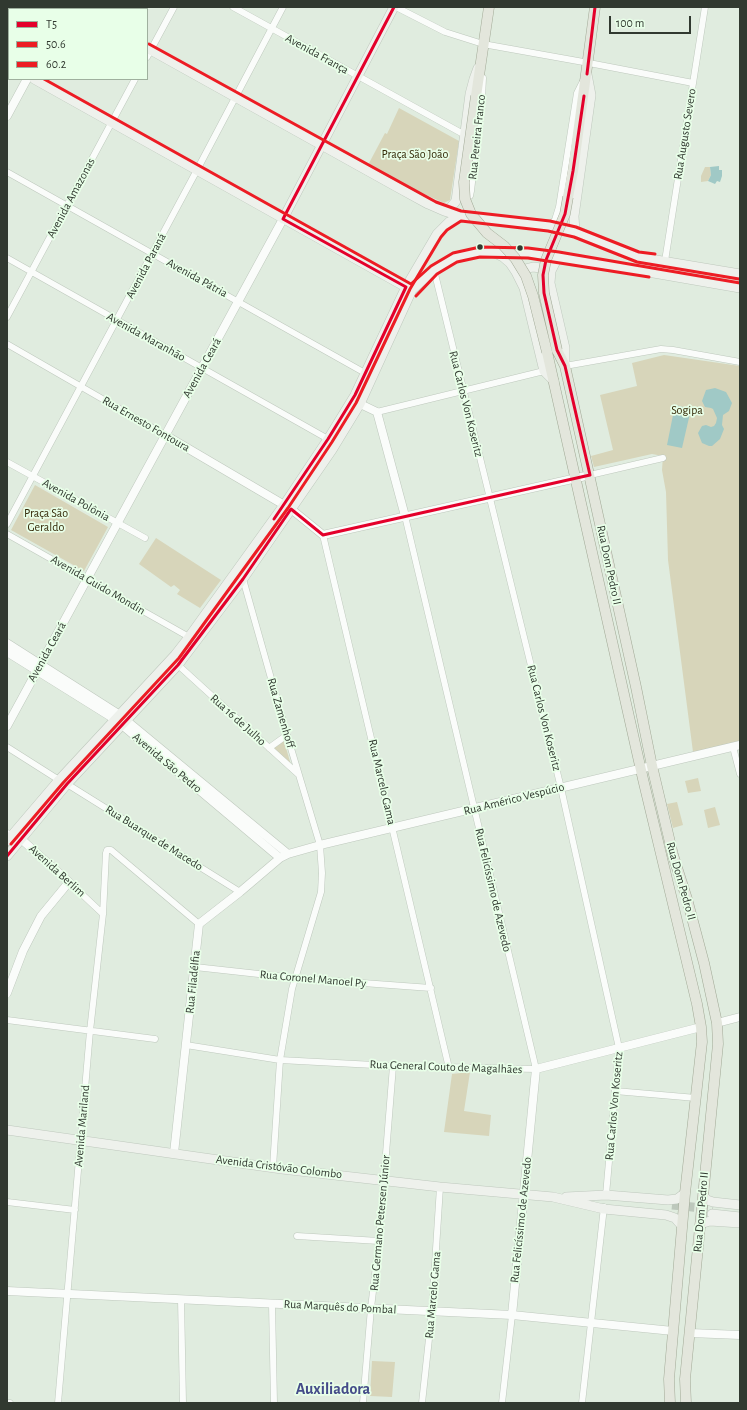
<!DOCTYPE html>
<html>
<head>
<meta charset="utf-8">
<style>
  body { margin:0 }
  #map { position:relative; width:747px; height:1410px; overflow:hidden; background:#e0ecdf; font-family:"Alegreya Sans",sans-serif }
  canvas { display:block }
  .frame { position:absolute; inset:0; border:8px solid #313930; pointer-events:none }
  .legend { position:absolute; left:8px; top:8px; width:140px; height:72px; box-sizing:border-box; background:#e8ffe8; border:1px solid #9fb09e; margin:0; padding:5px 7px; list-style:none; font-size:12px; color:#313930 }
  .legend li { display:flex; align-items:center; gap:8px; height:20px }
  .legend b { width:20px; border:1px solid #9fb09e }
  .scale { position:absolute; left:609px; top:16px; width:82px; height:18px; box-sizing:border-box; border:2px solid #313930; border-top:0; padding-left:5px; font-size:12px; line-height:14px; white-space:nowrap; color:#313930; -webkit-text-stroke:3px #e8ffe8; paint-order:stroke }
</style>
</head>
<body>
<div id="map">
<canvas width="747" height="1410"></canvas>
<div class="frame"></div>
<ul class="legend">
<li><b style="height:5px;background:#e4002b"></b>T5</li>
<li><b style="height:5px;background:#ed1c24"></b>50.6</li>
<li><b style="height:5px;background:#ed1c24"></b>60.2</li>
</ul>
<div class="scale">100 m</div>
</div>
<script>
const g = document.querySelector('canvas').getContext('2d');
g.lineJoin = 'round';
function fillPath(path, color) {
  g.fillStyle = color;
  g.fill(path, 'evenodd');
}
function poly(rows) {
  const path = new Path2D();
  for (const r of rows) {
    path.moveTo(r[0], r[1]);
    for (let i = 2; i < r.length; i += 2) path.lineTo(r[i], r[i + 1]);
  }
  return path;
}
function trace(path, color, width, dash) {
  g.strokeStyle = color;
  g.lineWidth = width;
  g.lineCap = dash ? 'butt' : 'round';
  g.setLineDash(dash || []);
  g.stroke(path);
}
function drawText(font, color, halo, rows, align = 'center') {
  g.font = font + ' "Alegreya Sans",sans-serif';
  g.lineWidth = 3.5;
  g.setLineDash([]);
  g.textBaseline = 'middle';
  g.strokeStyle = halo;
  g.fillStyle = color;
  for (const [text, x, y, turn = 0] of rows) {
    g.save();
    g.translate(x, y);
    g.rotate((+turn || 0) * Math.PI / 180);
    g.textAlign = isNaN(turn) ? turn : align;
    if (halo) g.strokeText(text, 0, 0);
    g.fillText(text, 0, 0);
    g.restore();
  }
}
fillPath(poly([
  [399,108,459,141,450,200,444,203,402,184,368,165,385,133,387,134],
  [705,167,710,167,711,175,708,181,701,182,701,176],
  [664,355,740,366,740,742,693,752,668,560,666,492,662,470,663,456,652,454,594,467,591,456,613,450,600,395,637,386,632,363],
  [35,485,108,527,84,571,11,530],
  [156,538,221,580,200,608,177,594,180,590,174,585,171,587,139,564],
  [284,741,291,765,273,748],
  [698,778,701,791,688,793,685,781],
  [677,802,683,825,673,828,667,804],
  [715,807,720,825,708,828,704,810],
  [470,1072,464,1111,491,1115,489,1136,444,1132,452,1074],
  [372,1361,395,1362,392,1397,370,1396]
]), '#d7d5ba');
fillPath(poly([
  [719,166,719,170,722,170,722,176,720,182,717,181,715,184,708,181,711,175,710,167],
  [715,388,726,392,732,403,729,411,723,415,722,425,724,429,720,439,712,446,709,446,702,443,698,433,702,426,706,425,711,427,714,426,716,423,717,418,713,409,711,408,705,407,702,401,706,390],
  [675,405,691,409,682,448,667,445]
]), '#a0c9c6');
trace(poly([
  [672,1205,713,1209]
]), '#bdc8bc', 9, [9, 4.5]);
const minor = poly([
  [233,7,465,135],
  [396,7,445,32,483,44,589,63,693,83],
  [147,57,174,7],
  [7,172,365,373],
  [463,199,470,196,471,191,482,97,483,78],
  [549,226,555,220,559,207,577,93,583,81],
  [7,258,328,439],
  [665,261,705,7],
  [434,270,561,788,619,1048,606,1195],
  [7,317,135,79],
  [7,344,165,435],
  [565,366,661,349,673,350,740,362],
  [377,412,544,371],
  [7,462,145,538],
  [590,475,663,458],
  [7,524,197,170,283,7],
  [7,534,189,637],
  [323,535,449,1068],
  [243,579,287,735,320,845,322,873,321,892,292,989,280,1060,273,1167],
  [178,665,298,774],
  [7,747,59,780],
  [733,747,740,774],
  [269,748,287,735],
  [67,784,240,892],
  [69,882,103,914],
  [195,967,295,978,431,988],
  [7,1020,155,1039],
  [186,1045,280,1060,393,1066,536,1069,405,516],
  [615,1091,696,1098],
  [7,1202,75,1210],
  [297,1236,379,1241],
  [181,1299,183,1403],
  [272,1304,274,1403],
  [7,1403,10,1403],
  [58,1403,90,1031,103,914,106,853,107,850,111,850,199,924],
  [363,1403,371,1308,379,1241,393,1066],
  [422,1403,432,1311,440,1187],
  [502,1403,512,1315],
  [582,1403,604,1207]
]);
const tertiary = poly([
  [64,9,65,7],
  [7,116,27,79],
  [354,401,377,412,405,516],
  [165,435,291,509,323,535,590,475],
  [7,643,120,715],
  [7,652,116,720,280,858],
  [127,721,288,854],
  [7,726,283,219],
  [7,834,21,839,69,882,41,916,23,951,7,993],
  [717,1023,740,1017],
  [174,1153,199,924,240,892,280,858,288,854,320,845,740,745],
  [7,1291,512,1315,673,1331],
  [512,1315,536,1069,701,1027],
  [690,1333,740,1335]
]);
const secondary = poly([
  [74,7,77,9],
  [147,48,395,186,428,204,444,211,460,216,549,226,575,232,638,257,740,274],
  [7,64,9,65],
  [34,79,411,290],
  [444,211,451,207,456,201,470,94,474,79,478,68],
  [283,219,394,7],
  [575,232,574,216,591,95,587,74],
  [495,253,503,257,510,263,516,272,524,288,544,371,554,381],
  [558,257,551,271,550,283,565,348,565,366],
  [517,273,525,269,533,267,541,268,551,271],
  [7,841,59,780,175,655,189,637,284,505,328,439,355,395,406,287,437,234,449,222,460,216],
  [7,856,67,784,178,665,243,579,332,450,360,404,412,290,434,270,455,257,480,252,528,253,602,264,740,288],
  [7,1130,282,1169,440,1187,553,1197,604,1209,666,1215,675,1218,682,1226],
  [703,1195,707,1200,713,1202,740,1205],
  [566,1197,606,1195,668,1200,677,1199,685,1193],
  [712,1214,740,1217],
  [700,1224,710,1221,740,1223]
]);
const primary = poly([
  [476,96,489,7],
  [568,197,573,171,595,7],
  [557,350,565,366,636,687,652,766,673,855,687,899,704,963,717,1023,718,1044,685,1379,686,1403],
  [547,352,643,779,697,1004,701,1027,702,1042,685,1193,669,1379,670,1403]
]);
trace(minor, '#bec8bd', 7);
trace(tertiary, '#bec8bd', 9);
trace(secondary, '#bec8bd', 10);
trace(primary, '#a1a996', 11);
trace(minor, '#fafcfa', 6);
trace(tertiary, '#fafcfa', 8);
trace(secondary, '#eef1ec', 9);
trace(primary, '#e3e6dc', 10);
const primaryBridge = poly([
  [476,96,464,182,465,199,471,214,487,233,504,246,515,258,526,276,533,296,547,352],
  [557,350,544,293,543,275,546,260,565,214,568,197]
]);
trace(primaryBridge, '#a1a996', 11, []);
trace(primaryBridge, '#e3e6dc', 10);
trace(poly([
  [587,74,595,7],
  [274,519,328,439,355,395,406,287,283,219,394,7],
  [7,856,67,784,178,665,243,579,291,509,323,535,590,475,565,366,557,350,544,293,543,275,546,260,565,214,573,171,584,96]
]), '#e4002b', 3);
trace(poly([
  [416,296,437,274,457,262,480,257,528,258,649,277],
  [11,844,63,783,179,658,288,508,332,442,356,403,410,289,441,237,447,230,461,221,548,231,574,237,637,262,739,279]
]), '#ed1c24', 3);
trace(poly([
  [149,44,436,202,461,211,550,221,576,227,639,252,655,254],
  [44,79,411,284,431,266,453,253,480,247,528,248,559,252,740,283]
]), '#ed1c24', 3);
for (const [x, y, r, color] of [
  [480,247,3.5,"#313930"],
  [520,248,3.5,"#313930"]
]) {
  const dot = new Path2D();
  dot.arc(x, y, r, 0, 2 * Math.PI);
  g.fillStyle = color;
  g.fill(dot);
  trace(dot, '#e8ffe8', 1.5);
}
drawText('12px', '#313930', '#e8ffe8', [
  ["Avenida França",317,54,29],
  ["Rua Augusto Severo",685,134,-81],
  ["Rua Pereira Franco",477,137,-84],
  ["Avenida Amazonas",71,198,-62],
  ["Avenida Paraná",146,266,-62],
  ["Avenida Pátria",197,278,29],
  ["Avenida Maranhão",146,337,29],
  ["Avenida Ceará",202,368,-61],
  ["Rua Carlos Von Koseritz",466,404,76],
  ["Rua Ernesto Fontoura",146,424,30],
  ["Avenida Polônia",76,500,29],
  ["Rua Dom Pedro II",609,565,78],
  ["Avenida Guido Mondin",98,585,30],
  ["Avenida Ceará",47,652,-61],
  ["Rua Zamenhoff",281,713,74],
  ["Rua Carlos Von Koseritz",544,718,76],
  ["Rua 16 de Julho",238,720,42],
  ["Avenida São Pedro",167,763,40],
  ["Rua Marcelo Gama",382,782,77],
  ["Rua Américo Vespúcio",514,799,-14],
  ["Rua Buarque de Macedo",154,838,32],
  ["Avenida Berlim",57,871,42],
  ["Rua Dom Pedro II",681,881,74],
  ["Rua Felicíssimo de Azevedo",493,890,77],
  ["Rua Coronel Manoel Py",313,979,5],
  ["Rua Filadélfia",193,982,-84],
  ["Rua General Couto de Magalhães",446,1067,2],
  ["Rua Carlos Von Koseritz",614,1106,-85],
  ["Avenida Mariland",82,1126,-85],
  ["Avenida Cristóvão Colombo",279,1167,7],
  ["Rua Dom Pedro II",701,1212,-85],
  ["Rua Felicíssimo de Azevedo",521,1220,-84],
  ["Rua Germano Petersen Júnior",380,1223,-85],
  ["Rua Marcelo Gama",433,1295,-85],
  ["Rua Marquês do Pombal",340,1307,3]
]);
drawText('12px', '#342907', '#e8ffe8', [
  ["Praça São João",415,154],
  ["Sogipa",687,410],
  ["Praça São",46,513],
  ["Geraldo",46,527]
]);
drawText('bold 16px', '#454c89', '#e8ffe8', [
  ["Auxiliadora",333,1389]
]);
</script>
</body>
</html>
